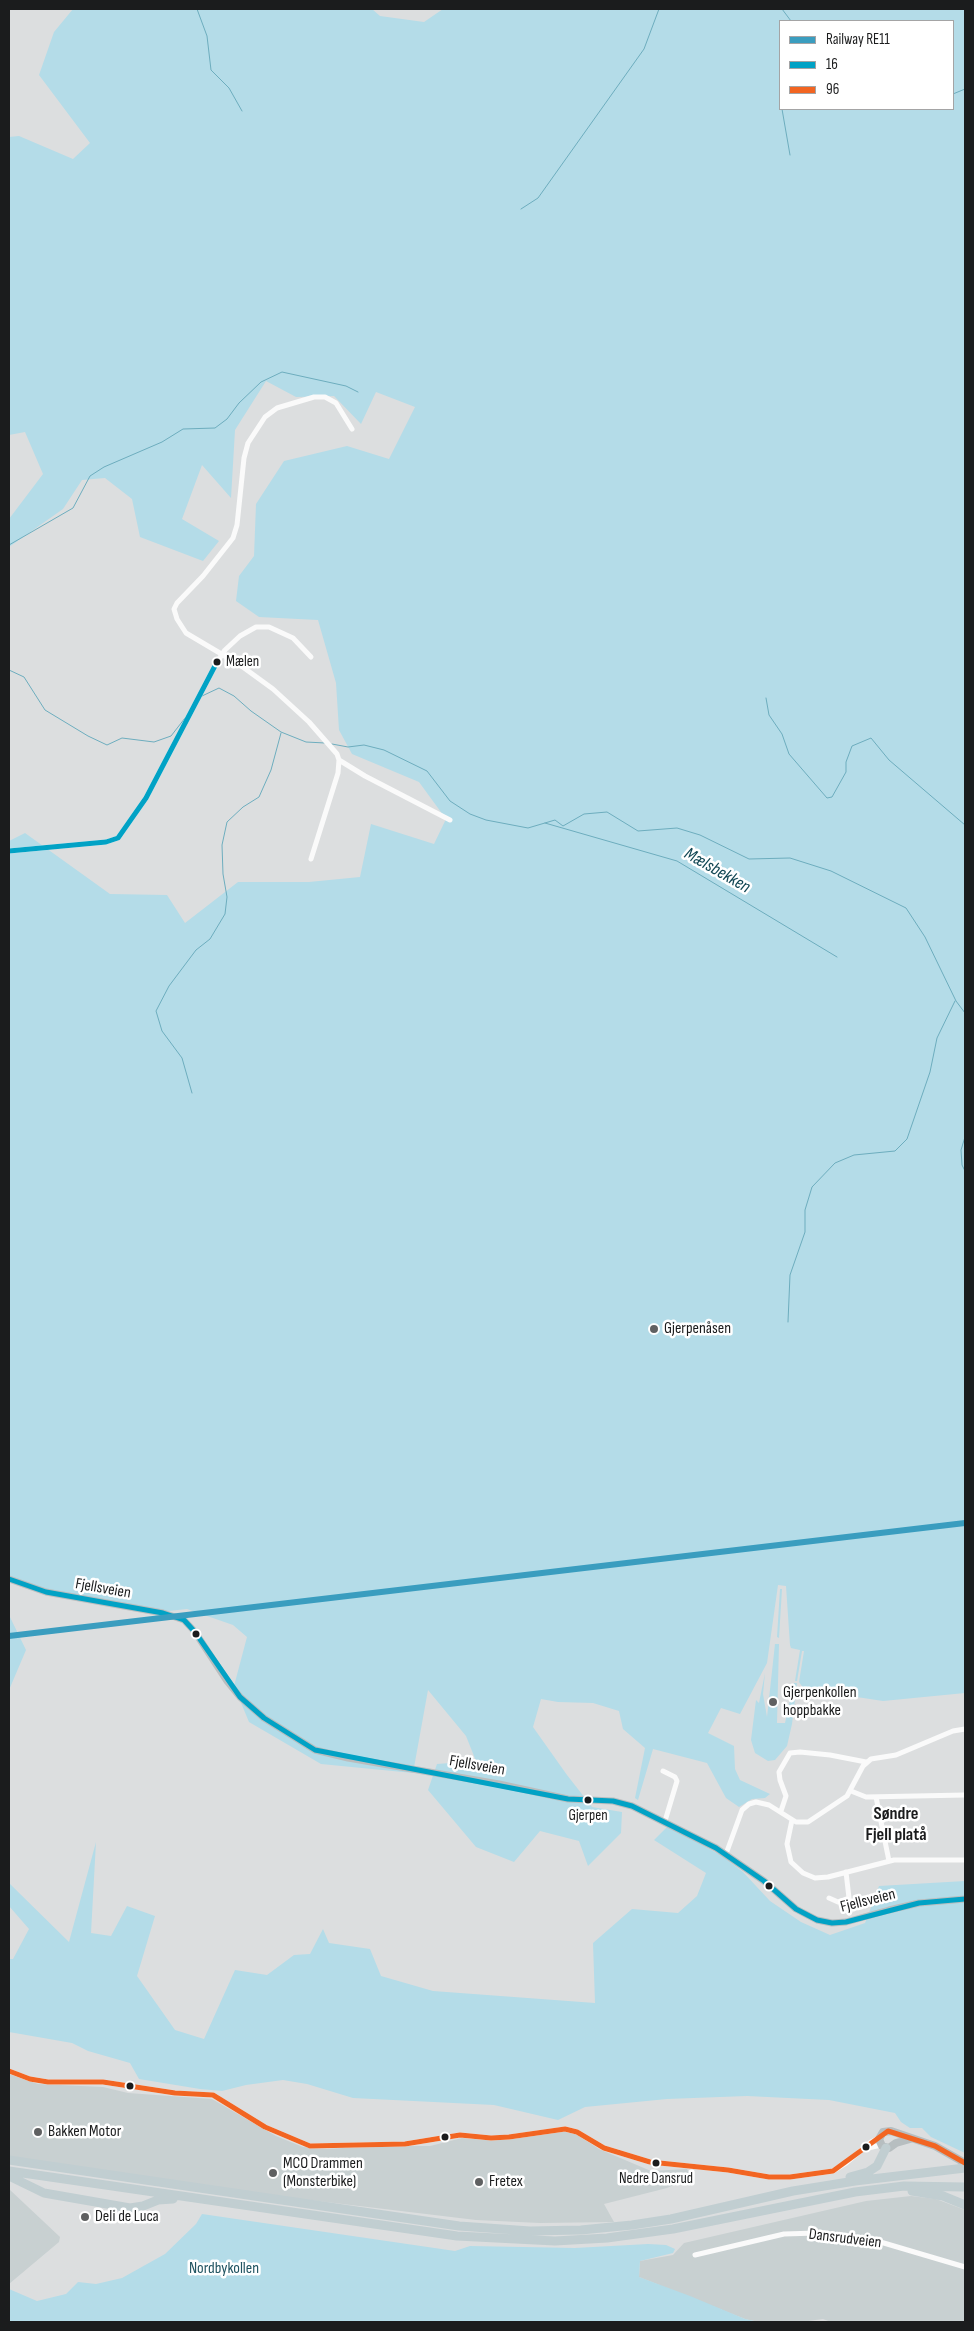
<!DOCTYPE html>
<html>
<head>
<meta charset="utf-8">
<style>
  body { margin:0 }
  #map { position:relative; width:974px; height:2331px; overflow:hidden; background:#dcdedf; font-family:"Sofia Sans Condensed",sans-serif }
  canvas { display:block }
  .frame { position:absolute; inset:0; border:10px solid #1b1c1d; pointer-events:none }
  .legend { position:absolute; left:779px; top:20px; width:175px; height:90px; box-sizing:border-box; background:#fff; border:1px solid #a4a4a5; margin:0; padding:6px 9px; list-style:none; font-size:15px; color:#1b1c1d }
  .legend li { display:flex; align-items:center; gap:10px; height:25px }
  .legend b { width:25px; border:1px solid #a4a4a5 }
</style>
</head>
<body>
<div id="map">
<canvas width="974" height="2331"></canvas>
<div class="frame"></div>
<ul class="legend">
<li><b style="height:6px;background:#3a9dbf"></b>Railway RE11</li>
<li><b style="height:6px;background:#01a2c5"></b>16</li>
<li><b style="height:6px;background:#f26522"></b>96</li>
</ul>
</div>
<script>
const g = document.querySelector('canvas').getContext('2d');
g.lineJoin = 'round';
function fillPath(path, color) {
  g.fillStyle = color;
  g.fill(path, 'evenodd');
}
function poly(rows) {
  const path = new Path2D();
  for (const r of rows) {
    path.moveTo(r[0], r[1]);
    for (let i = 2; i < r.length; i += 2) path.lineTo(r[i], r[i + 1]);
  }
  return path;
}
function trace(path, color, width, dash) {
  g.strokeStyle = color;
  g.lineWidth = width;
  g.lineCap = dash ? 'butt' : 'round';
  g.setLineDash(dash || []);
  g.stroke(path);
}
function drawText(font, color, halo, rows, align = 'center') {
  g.font = font + ' "Sofia Sans Condensed",sans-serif';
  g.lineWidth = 5;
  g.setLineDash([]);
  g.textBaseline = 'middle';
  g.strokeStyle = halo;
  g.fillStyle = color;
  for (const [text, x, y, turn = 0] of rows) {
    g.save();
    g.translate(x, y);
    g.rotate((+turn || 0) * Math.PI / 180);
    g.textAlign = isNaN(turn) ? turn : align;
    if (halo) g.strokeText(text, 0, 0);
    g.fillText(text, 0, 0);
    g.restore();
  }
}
fillPath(poly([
  [9,2074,38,2084,103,2087,128,2093,212,2099,276,2136,303,2147,327,2149,374,2146,430,2146,462,2138,487,2140,551,2132,566,2132,576,2134,599,2149,651,2171,687,2169,692,2177,667,2188,604,2204,614,2222,540,2223,476,2220,9,2164],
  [9,2189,60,2237,59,2242,9,2284],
  [911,2196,936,2199,965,2210,964,2322,831,2322,823,2319,801,2322,759,2322,745,2319,639,2277,640,2261,673,2255,684,2243,866,2201]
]), '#c8d0d1');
fillPath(poly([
  [73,9,372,9,380,16,424,22,443,9,965,9,965,1693,883,1701,804,1689,799,1682,804,1651,802,1651,797,1681,795,1681,800,1650,791,1648,790,1645,786,1586,778,1585,767,1663,740,1714,721,1708,708,1733,734,1746,735,1769,740,1780,770,1794,765,1798,752,1799,739,1807,726,1798,707,1763,653,1749,638,1800,635,1798,645,1748,623,1729,619,1711,593,1703,558,1702,541,1699,533,1727,567,1775,592,1807,622,1812,621,1833,588,1866,579,1841,540,1831,514,1862,476,1847,428,1790,437,1764,476,1761,466,1736,428,1690,413,1773,321,1764,249,1722,234,1686,247,1637,233,1625,187,1609,159,1612,91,1603,9,1578,9,841,25,833,110,894,167,895,185,923,238,882,309,882,360,877,371,824,434,844,446,819,419,782,352,754,339,730,336,683,318,620,259,617,236,601,239,576,254,556,256,504,284,461,347,446,389,459,415,407,376,392,361,424,334,396,296,397,266,381,235,430,231,498,202,465,182,519,219,541,203,561,140,537,132,499,105,478,82,480,63,509,9,547,9,519,43,474,25,432,9,435,9,137,19,136,73,159,90,143,39,75,54,32],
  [780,21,953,21,953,109,780,109],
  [780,1589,782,1589,779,1638,777,1637],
  [9,1615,26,1650,9,1690],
  [775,1644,779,1644,777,1723,785,1723,794,1683,797,1683,792,1724,787,1746,775,1760,768,1761,755,1753,751,1740,756,1700,759,1703,765,1673,763,1694,767,1717],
  [668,1826,722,1856,743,1872,770,1901,801,1922,830,1935,865,1923,879,1886,965,1881,965,2153,931,2137,922,2128,910,2128,901,2122,895,2113,829,2100,747,2096,667,2099,585,2107,558,2120,494,2105,353,2098,307,2084,283,2080,246,2085,222,2091,200,2089,139,2079,130,2063,88,2051,72,2043,9,2032,9,1959,13,1959,29,1929,9,1906,9,1883,69,1942,96,1842,91,1933,111,1936,127,1906,155,1916,137,1976,175,2030,204,2039,235,1970,267,1975,294,1955,310,1954,323,1929,329,1943,370,1949,381,1976,433,1991,595,2003,593,1943,632,1909,678,1913,697,1896,706,1873,654,1840],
  [202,2214,455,2251,470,2246,575,2248,648,2244,666,2245,675,2249,673,2253,640,2261,639,2277,690,2296,745,2319,759,2322,9,2322,9,2289,37,2301,66,2294,78,2282,96,2284,122,2278,165,2254,196,2224]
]), '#b4dce8');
trace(poly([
  [197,9,207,36,211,70,229,88,242,111],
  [782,9,791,21],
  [953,94,965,89],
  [782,109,790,155],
  [521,209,538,198,644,49,659,9],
  [9,545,73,508,90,476,104,467,162,442,183,429,215,428,227,419,239,403,261,382,282,372,346,386,358,392],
  [9,670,24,677,45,710,88,736,107,745,122,738,154,742,171,736,185,718],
  [202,696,219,688,234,696,251,711,281,732,306,742,325,743],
  [766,698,769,715,782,734,789,754,827,798,832,797,846,772,846,762,852,746,871,738,889,760,965,825],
  [332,744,348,747,364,745,384,750,427,771,450,801,470,814,486,820,528,828,555,820,563,826,584,814,607,812,638,831,677,828,700,835,749,859,790,858,831,871,906,908,925,937,956,1001,965,1013],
  [545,823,677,861,837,957],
  [192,1093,182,1058,162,1031,156,1011,169,986,196,950,210,939,225,914,227,897,223,874,222,845,227,822,243,807,259,797,271,770,281,733],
  [965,1137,961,1150,962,1165,965,1171],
  [788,1322,790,1275,805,1232,805,1210,812,1187,835,1163,854,1155,895,1151,907,1139,930,1072,937,1038,955,1001]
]), '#6dadbe', 1);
trace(poly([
  [339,760,365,776,450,820],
  [9,851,106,842,118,838,146,798,217,662,225,650,240,636,256,627,269,627,293,638,311,657],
  [311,859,338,773,339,760,337,754,309,722,273,689,240,665,186,633,177,619,174,609,177,603,203,576,233,538,237,525,244,458,248,443,265,417,277,408,314,397,325,397,336,403,352,429],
  [663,1771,675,1777,677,1781,665,1821],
  [851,1791,866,1797,965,1795],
  [876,1797,889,1861],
  [781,1811,786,1796,780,1780,779,1772,790,1753,800,1752,830,1755,866,1762],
  [792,1820,787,1844,791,1862,803,1873,815,1878,828,1877,894,1860,965,1860],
  [726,1854,742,1810,749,1804,756,1802,769,1805,796,1822,808,1822,847,1796,863,1766,871,1759,896,1755,953,1731,965,1729],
  [829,1898,838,1902,849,1898,846,1872],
  [9,2071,30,2079,48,2082,103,2082,175,2093,213,2095,265,2127,310,2146,405,2144,460,2135,491,2138,509,2137,565,2129,577,2132,604,2148,650,2162,728,2170,769,2177,790,2177,833,2171,846,2163,871,2142,879,2138],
  [864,2149,881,2145],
  [695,2255,784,2234,817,2233,877,2241,965,2267]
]), '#fafafa', 5);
trace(poly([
  [9,1579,46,1592,163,1613,184,1620,195,1632,227,1681,240,1697,264,1718,315,1750,348,1758,499,1784,568,1799,613,1801,632,1806,716,1848,764,1881,796,1909,817,1920,832,1923,846,1922,889,1910,919,1903,965,1899]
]), '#babdbe', 7);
trace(poly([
  [910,2139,896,2143,889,2148,882,2146,879,2139,883,2132,891,2131,935,2146,965,2163]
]), '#b7bec0', 8);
trace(poly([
  [9,2160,459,2226,530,2231,581,2230,632,2225,671,2219,793,2191,855,2181,965,2168],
  [9,2171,457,2236,555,2241,607,2238,673,2229,855,2192,904,2186,965,2187],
  [9,2176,44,2193,130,2208,143,2206,158,2200,173,2199],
  [850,2177,868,2172,877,2166,886,2148],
  [912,2191,943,2196,965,2205]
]), '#c1ced1', 9);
trace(poly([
  [9,851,106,842,118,838,146,798,217,662],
  [9,1579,46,1592,163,1613,184,1620,195,1632,240,1697,264,1718,315,1750,568,1799,613,1801,632,1806,716,1848,764,1881,796,1909,817,1920,832,1923,846,1922,919,1903,965,1899]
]), '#01a2c5', 5);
trace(poly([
  [9,2071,30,2079,48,2082,103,2082,175,2093,213,2095,265,2127,310,2146,405,2144,460,2135,491,2138,509,2137,565,2129,577,2132,604,2148,650,2162,728,2170,769,2177,790,2177,833,2171,888,2131,935,2146,965,2163]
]), '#f26522', 5);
trace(poly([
  [9,1636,965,1523]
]), '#3a9dbf', 6);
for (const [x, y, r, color] of [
  [217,662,4.5,"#1b1c1d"],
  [654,1329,5,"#5f6061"],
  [196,1634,4.5,"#1b1c1d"],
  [773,1702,5,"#5f6061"],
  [588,1800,4.5,"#1b1c1d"],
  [769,1886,4.5,"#1b1c1d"],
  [130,2086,4.5,"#1b1c1d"],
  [38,2132,5,"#5f6061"],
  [445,2137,4.5,"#1b1c1d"],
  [866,2147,4.5,"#1b1c1d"],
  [656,2163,4.5,"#1b1c1d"],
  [273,2173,5,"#5f6061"],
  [479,2182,5,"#5f6061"],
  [85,2217,5,"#5f6061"]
]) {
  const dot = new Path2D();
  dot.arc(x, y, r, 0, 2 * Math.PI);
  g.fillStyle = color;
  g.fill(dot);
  trace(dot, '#fff', 2);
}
drawText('15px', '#1b1c1d', '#fff', [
  ["Mælen",226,662,"left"],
  ["Gjerpen",588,1816],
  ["Nedre Dansrud",656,2179]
]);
drawText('16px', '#1b1c1d', '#fff', [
  ["Gjerpenåsen",664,1329],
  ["Gjerpenkollen",783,1693],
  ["hoppbakke",783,1711],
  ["Bakken Motor",48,2132],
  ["MCO Drammen",283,2164],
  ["(Monsterbike)",283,2182],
  ["Fretex",489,2182],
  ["Deli de Luca",95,2217]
], 'left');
drawText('16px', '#1b1c1d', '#fff', [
  ["Fjellsveien",103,1589,10],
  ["Fjellsveien",477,1766,10],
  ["Fjellsveien",868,1901,-14],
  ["Dansrudveien",845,2239,7]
]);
drawText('16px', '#225562', '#fff', [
  ["Nordbykollen",224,2269]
]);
drawText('italic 18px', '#124754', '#fff', [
  ["Mælsbekken",717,871,30]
]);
drawText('bold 18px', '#1b1c1d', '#fff', [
  ["Søndre",896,1814],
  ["Fjell platå",896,1835]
]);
</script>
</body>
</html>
